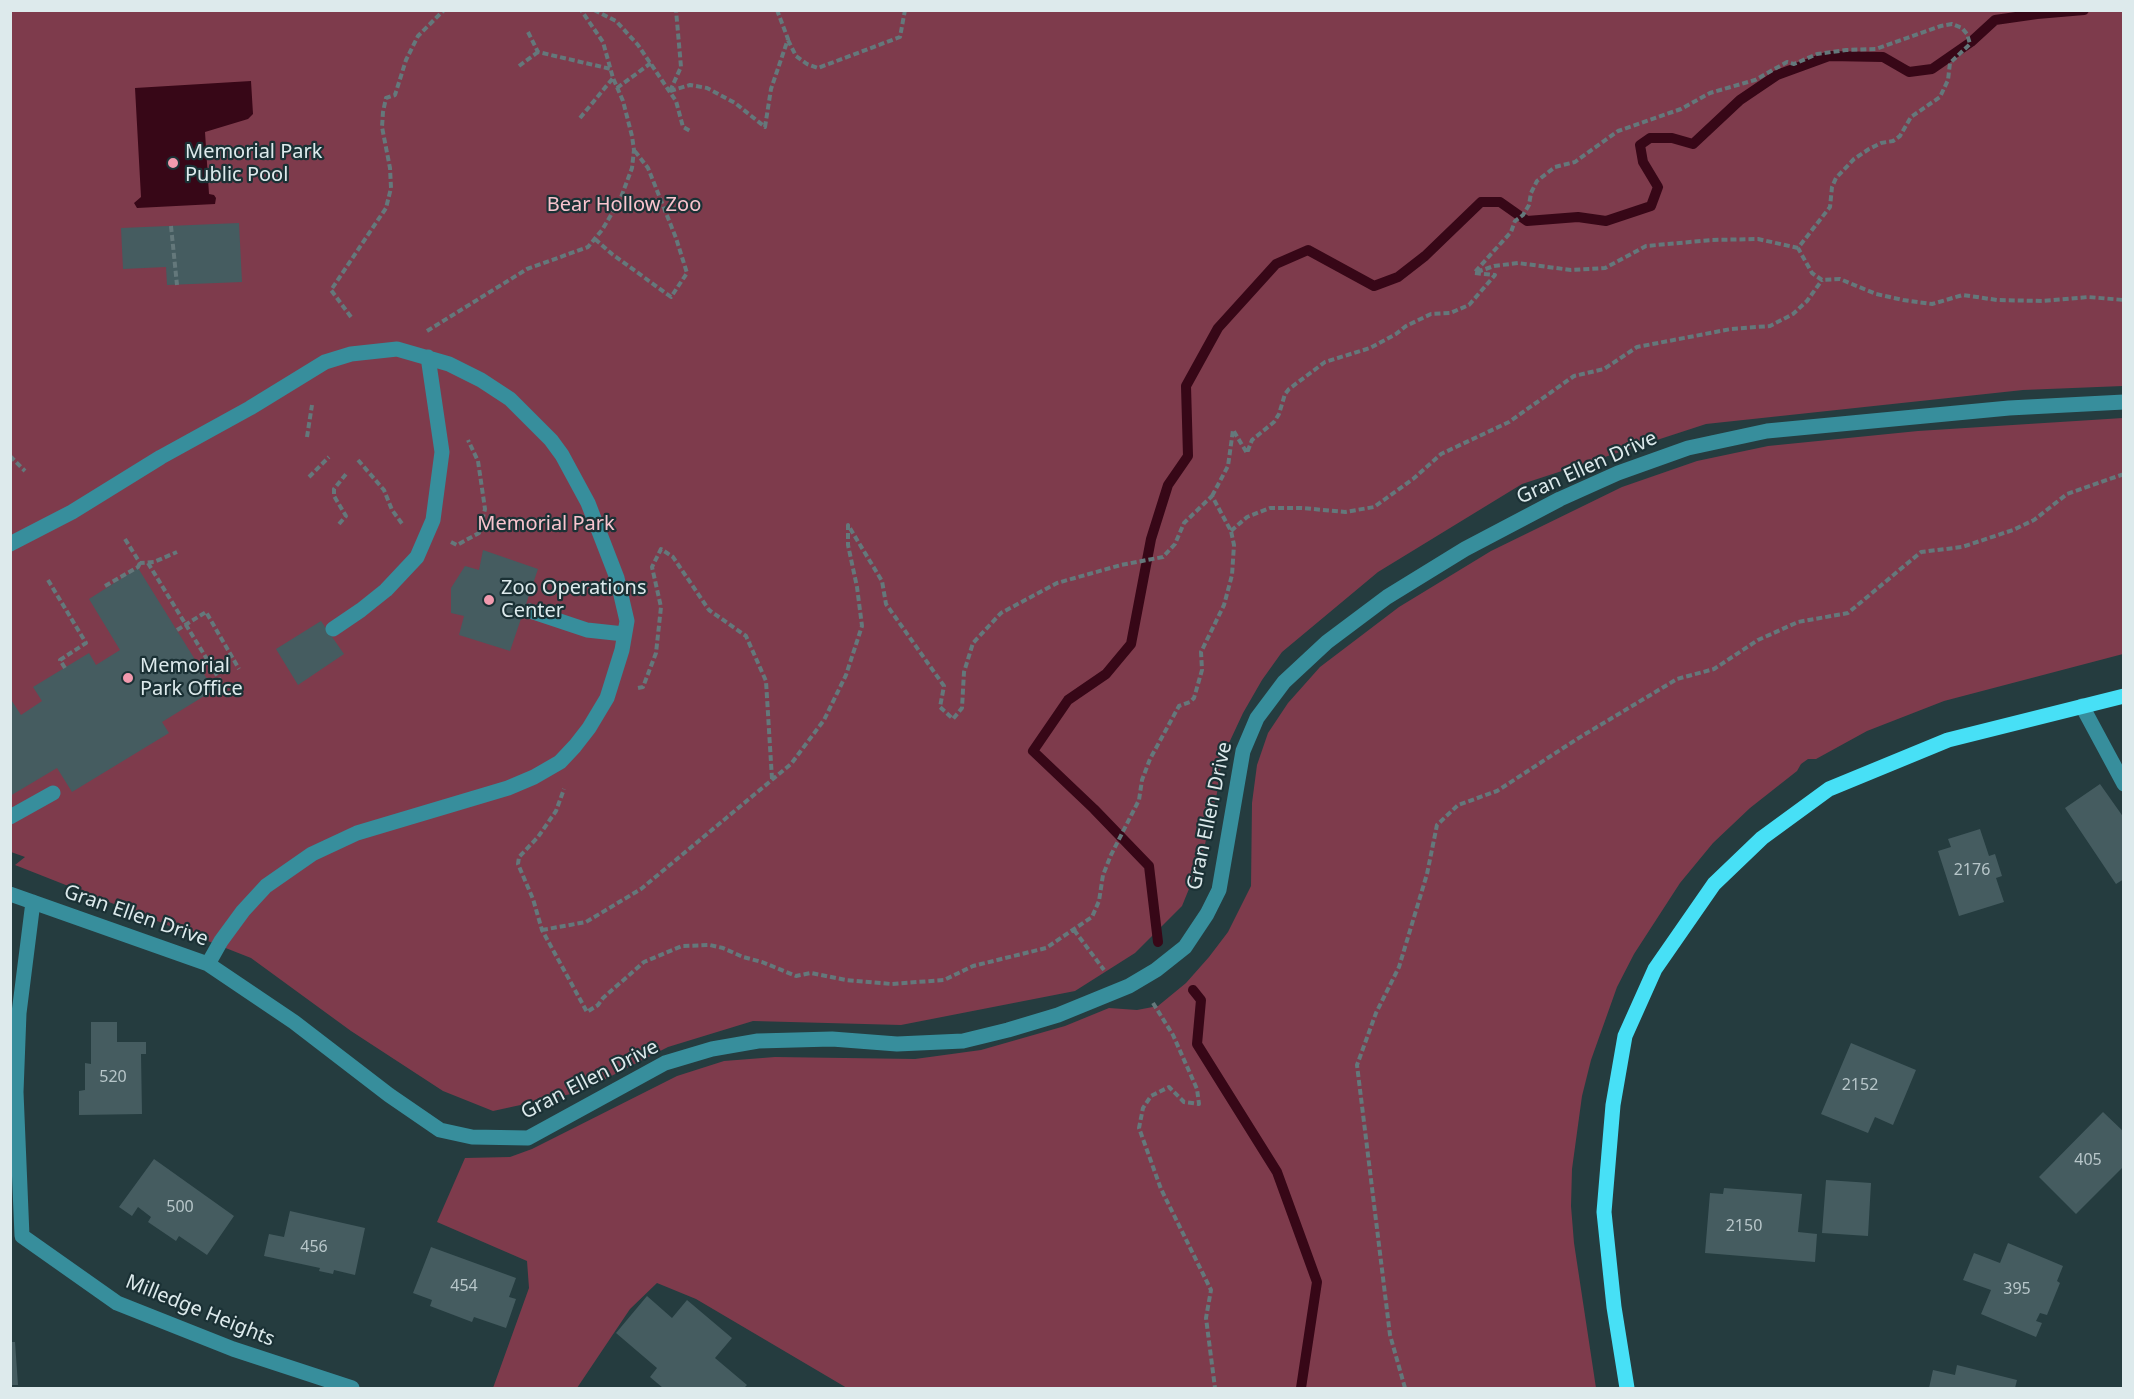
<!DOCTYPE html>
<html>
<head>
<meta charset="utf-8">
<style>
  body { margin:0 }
  #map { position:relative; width:2134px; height:1399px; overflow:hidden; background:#253c3f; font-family:"Noto Sans",sans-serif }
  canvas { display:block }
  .frame { position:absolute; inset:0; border:12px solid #ddeaec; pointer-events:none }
</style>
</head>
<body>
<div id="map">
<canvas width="2134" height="1399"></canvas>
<div class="frame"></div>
</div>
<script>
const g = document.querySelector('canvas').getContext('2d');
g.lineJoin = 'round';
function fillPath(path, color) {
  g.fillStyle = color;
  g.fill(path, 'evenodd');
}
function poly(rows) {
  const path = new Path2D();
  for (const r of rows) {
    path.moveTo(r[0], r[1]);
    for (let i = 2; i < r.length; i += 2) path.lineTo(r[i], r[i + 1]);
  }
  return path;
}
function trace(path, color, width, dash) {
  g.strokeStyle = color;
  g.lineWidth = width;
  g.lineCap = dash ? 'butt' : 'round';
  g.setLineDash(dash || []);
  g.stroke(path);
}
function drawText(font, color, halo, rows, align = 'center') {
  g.font = font + ' "Noto Sans",sans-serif';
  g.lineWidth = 4.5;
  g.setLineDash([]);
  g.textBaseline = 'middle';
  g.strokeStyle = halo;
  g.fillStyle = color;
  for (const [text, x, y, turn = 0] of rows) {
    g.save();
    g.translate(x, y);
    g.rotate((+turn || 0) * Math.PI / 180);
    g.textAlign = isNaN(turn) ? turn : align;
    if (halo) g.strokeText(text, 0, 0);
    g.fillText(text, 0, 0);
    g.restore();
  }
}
fillPath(poly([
  [11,11,2123,11,2123,386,2023,390,1706,424,1522,484,1378,572,1282,652,1262,680,1243,713,1222,758,1217,793,1202,857,1182,906,1135,953,1075,991,901,1025,753,1021,668,1047,580,1092,493,1111,443,1091,351,1031,251,958,15,865,25,857,11,852],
  [2123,418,2123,654,1944,701,1867,731,1816,759,1808,759,1801,764,1797,771,1750,808,1713,843,1680,883,1634,954,1617,987,1591,1060,1582,1096,1572,1169,1571,1206,1574,1243,1596,1388,847,1388,696,1299,657,1283,630,1309,577,1388,493,1388,529,1288,527,1261,437,1222,465,1158,510,1157,532,1149,677,1076,724,1061,775,1057,915,1059,981,1050,1065,1026,1109,1008,1137,1010,1158,1006,1186,983,1209,957,1228,932,1251,886,1252,803,1257,765,1268,733,1288,703,1320,667,1399,607,1491,551,1622,487,1697,461,1768,446,1918,431]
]), '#7e3b4c');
fillPath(poly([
  [251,81,253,114,248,119,205,132,209,194,214,195,216,198,215,204,137,208,134,203,141,197,135,88]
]), '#370717');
trace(poly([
  [1158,942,1149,866,1094,809,1033,751,1068,700,1106,674,1131,644,1151,539,1168,485,1188,456,1186,386,1218,328,1276,264,1308,250,1374,286,1398,277,1425,256,1481,202,1500,202,1527,221,1578,217,1606,221,1651,206,1658,187,1643,162,1640,145,1650,138,1672,138,1693,144,1740,100,1777,75,1829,56,1883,57,1909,72,1932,69,1971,42,1995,20,2037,14,2084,10],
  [1193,990,1201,1000,1197,1044,1277,1172,1317,1282,1301,1388]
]), '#370717', 10);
fillPath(poly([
  [239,223,242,282,167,285,166,267,123,269,121,228],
  [483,550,538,569,510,651,459,635,464,616,451,613,451,588,465,566,479,570],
  [138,568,214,690,162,722,169,733,72,792,57,768,10,796,10,698,21,715,42,701,33,687,89,653,96,665,120,650,89,599],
  [321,621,344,654,298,685,276,649],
  [2100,784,2124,818,2124,879,2116,884,2065,808],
  [1980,829,1989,856,1995,854,2002,876,1996,878,2004,902,1959,916,1938,851,1951,847,1948,839],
  [91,1022,117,1022,117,1042,146,1042,146,1054,141,1054,142,1114,79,1115,79,1091,85,1090,85,1063,91,1064],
  [1851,1043,1916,1070,1893,1125,1875,1117,1868,1133,1821,1114],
  [2103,1112,2124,1132,2124,1166,2076,1214,2039,1177],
  [154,1159,234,1216,207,1255,179,1236,176,1241,148,1222,151,1217,138,1207,132,1216,119,1207],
  [1826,1180,1871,1183,1868,1236,1822,1233],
  [1724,1188,1802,1194,1798,1232,1817,1234,1815,1262,1705,1253,1710,1193,1723,1194],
  [290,1211,365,1228,355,1275,334,1270,333,1274,319,1271,320,1268,264,1256,269,1234,284,1237],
  [2008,1243,2063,1266,2057,1281,2060,1283,2047,1315,2040,1313,2036,1321,2042,1323,2036,1337,1981,1314,1991,1290,1963,1280,1974,1253,2000,1263],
  [431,1247,516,1278,509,1297,516,1299,506,1328,474,1317,472,1322,430,1306,432,1300,413,1293],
  [647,1296,672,1318,687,1300,732,1338,715,1358,747,1385,744,1388,663,1388,650,1377,657,1368,616,1333],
  [10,1342,15,1342,18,1385,10,1385],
  [1957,1365,2017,1380,2015,1388,1929,1388,1933,1370,1955,1375]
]), '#455c60');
trace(poly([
  [594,10,616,21,638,45,676,101,683,127,692,132],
  [528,32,538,52,611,69],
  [788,40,796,56,807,64,818,68,900,37,905,10],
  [519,66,538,52],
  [617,88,651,63],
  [670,91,690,85,707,88,735,103,765,127,771,89,788,39,777,10],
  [670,91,681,67,676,10],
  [580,118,613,78],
  [171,226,177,285],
  [595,239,612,254,671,297,687,273,676,238,648,168,634,150],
  [1477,272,1494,266,1518,263,1571,270,1605,268,1646,246,1712,240,1758,239,1798,248],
  [351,317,331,290,386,208,391,188,390,168,382,127,383,112,386,98,395,95,406,60,418,36,444,10],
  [427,331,527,269,588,247,602,230,620,200,632,168,634,150,632,136,623,101,613,78,603,42,581,10],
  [307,437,312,405],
  [10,456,25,471],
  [358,460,384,490,392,510,403,525],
  [309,477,329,457],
  [1212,496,1228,466,1233,430,1247,453,1252,440,1274,422,1279,414,1285,394,1289,389,1325,362,1370,348,1396,334,1406,326,1431,314,1450,313,1469,305,1495,275,1474,273,1511,232,1515,221,1523,215,1529,205,1531,193,1537,181,1555,167,1575,162,1618,131,1681,109,1710,93,1755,80,1787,62,1794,64,1817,54,1846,50,1876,49,1941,26,1952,24,1962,28,1967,34,1970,44,1950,63,1948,80,1940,97,1911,117,1900,136,1893,141,1881,143,1869,149,1854,159,1836,178,1832,187,1830,207,1798,248,1812,273,1822,280,1840,279,1876,294,1903,300,1932,304,1963,295,1997,300,2043,301,2088,297,2124,300],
  [339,524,346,516,334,496,334,489,346,474],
  [1231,531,1247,517,1270,508,1302,508,1345,512,1374,507,1413,479,1441,454,1509,422,1574,376,1604,369,1637,347,1731,329,1770,326,1793,314,1807,301,1822,280],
  [125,539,140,563,154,562,177,552],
  [451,542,457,545,479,533,485,509,478,461,468,440],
  [148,563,221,682],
  [48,580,86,643,60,660,65,668],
  [105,586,138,567,140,563],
  [177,630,206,612,239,669],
  [638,688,643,687,656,653,661,607,652,567,661,549,673,557,709,610,746,636,766,681,772,779],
  [542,930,586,922,641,889,791,764,824,720,846,675,862,626,857,587,848,545,848,525,882,581,886,604,944,686,940,707,953,719,962,708,964,672,973,643,1001,613,1057,583,1121,565,1163,557,1175,544,1184,523,1212,496,1231,531,1234,545,1232,575,1224,605,1201,652,1202,670,1194,698,1190,702,1179,706,1150,759,1142,780,1139,800,1111,855,1103,875,1099,901,1092,917,1046,948,973,966,944,980,891,984,846,980,811,973,796,976,762,962,743,957,723,948,710,945,682,946,644,962,603,998,598,1005,587,1012,542,930,533,899,518,864,519,857,538,837,556,811,564,789],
  [1074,930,1104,970],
  [1153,1003,1173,1035,1197,1089,1199,1104,1184,1102,1169,1087,1151,1096,1143,1108,1139,1128,1161,1189,1211,1290,1206,1318,1215,1388],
  [1405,1388,1390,1335,1357,1065,1376,1013,1399,967,1427,874,1437,825,1458,805,1497,791,1577,739,1677,679,1714,669,1758,640,1798,622,1848,613,1921,552,1962,547,2013,530,2034,520,2067,494,2124,474]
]), '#64787b', 4, [6, 3]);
trace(poly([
  [10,544,72,512,161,457,250,408,325,362,351,354,397,349,449,364,481,380,510,399,551,440,562,455,588,503,617,578,627,621,622,650,607,698,589,728,575,746,560,762,534,777,508,788,357,833,312,854,266,886,243,911,221,941,208,964],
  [530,611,587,630,624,634],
  [333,629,361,610,386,590,417,557,433,520,442,452,428,357],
  [2082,706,2124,784],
  [10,817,53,793],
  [10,894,208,964,294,1022,389,1095,440,1130,472,1137,528,1138,665,1063,712,1049,758,1041,832,1039,897,1044,963,1041,1008,1030,1058,1015,1129,986,1156,970,1185,947,1207,914,1219,890,1243,751,1257,718,1284,682,1327,642,1387,597,1465,549,1560,499,1618,473,1688,448,1767,431,2009,408,2124,402],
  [33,902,19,1013,16,1092,22,1236,117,1303,233,1349,352,1388]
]), '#378e9c', 15);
trace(poly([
  [1627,1388,1614,1307,1604,1212,1613,1105,1625,1036,1655,969,1714,884,1762,838,1829,789,1948,740,2124,696]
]), '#47e0f6', 15);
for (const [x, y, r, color] of [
  [173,163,6,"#f29aae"],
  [489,600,6,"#f29aae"],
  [128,678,6,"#f29aae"]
]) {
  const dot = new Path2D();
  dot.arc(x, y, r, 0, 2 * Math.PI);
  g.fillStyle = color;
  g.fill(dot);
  trace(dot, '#1b3135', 2);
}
drawText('16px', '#b7c6c9', null, [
  ["2176",1972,870],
  ["520",113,1077],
  ["2152",1860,1085],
  ["405",2088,1160],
  ["500",180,1207],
  ["2150",1744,1226],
  ["456",314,1247],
  ["454",464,1286],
  ["395",2017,1289]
]);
drawText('20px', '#ddeaec', '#1b3135', [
  ["Memorial Park",185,152],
  ["Public Pool",185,175],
  ["Zoo Operations",501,588],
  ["Center",501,611],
  ["Memorial",140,666],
  ["Park Office",140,689]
], 'left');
drawText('20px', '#f9c4ce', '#1b3135', [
  ["Bear Hollow Zoo",624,205],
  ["Memorial Park",546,524]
]);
drawText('20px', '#ddeaec', '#1b3135', [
  ["Gran Ellen Drive",1587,468,-24],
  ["Gran Ellen Drive",1210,816,-78],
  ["Gran Ellen Drive",136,916,19],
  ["Gran Ellen Drive",590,1080,-27],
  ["Milledge Heights",200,1311,22]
]);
</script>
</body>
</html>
